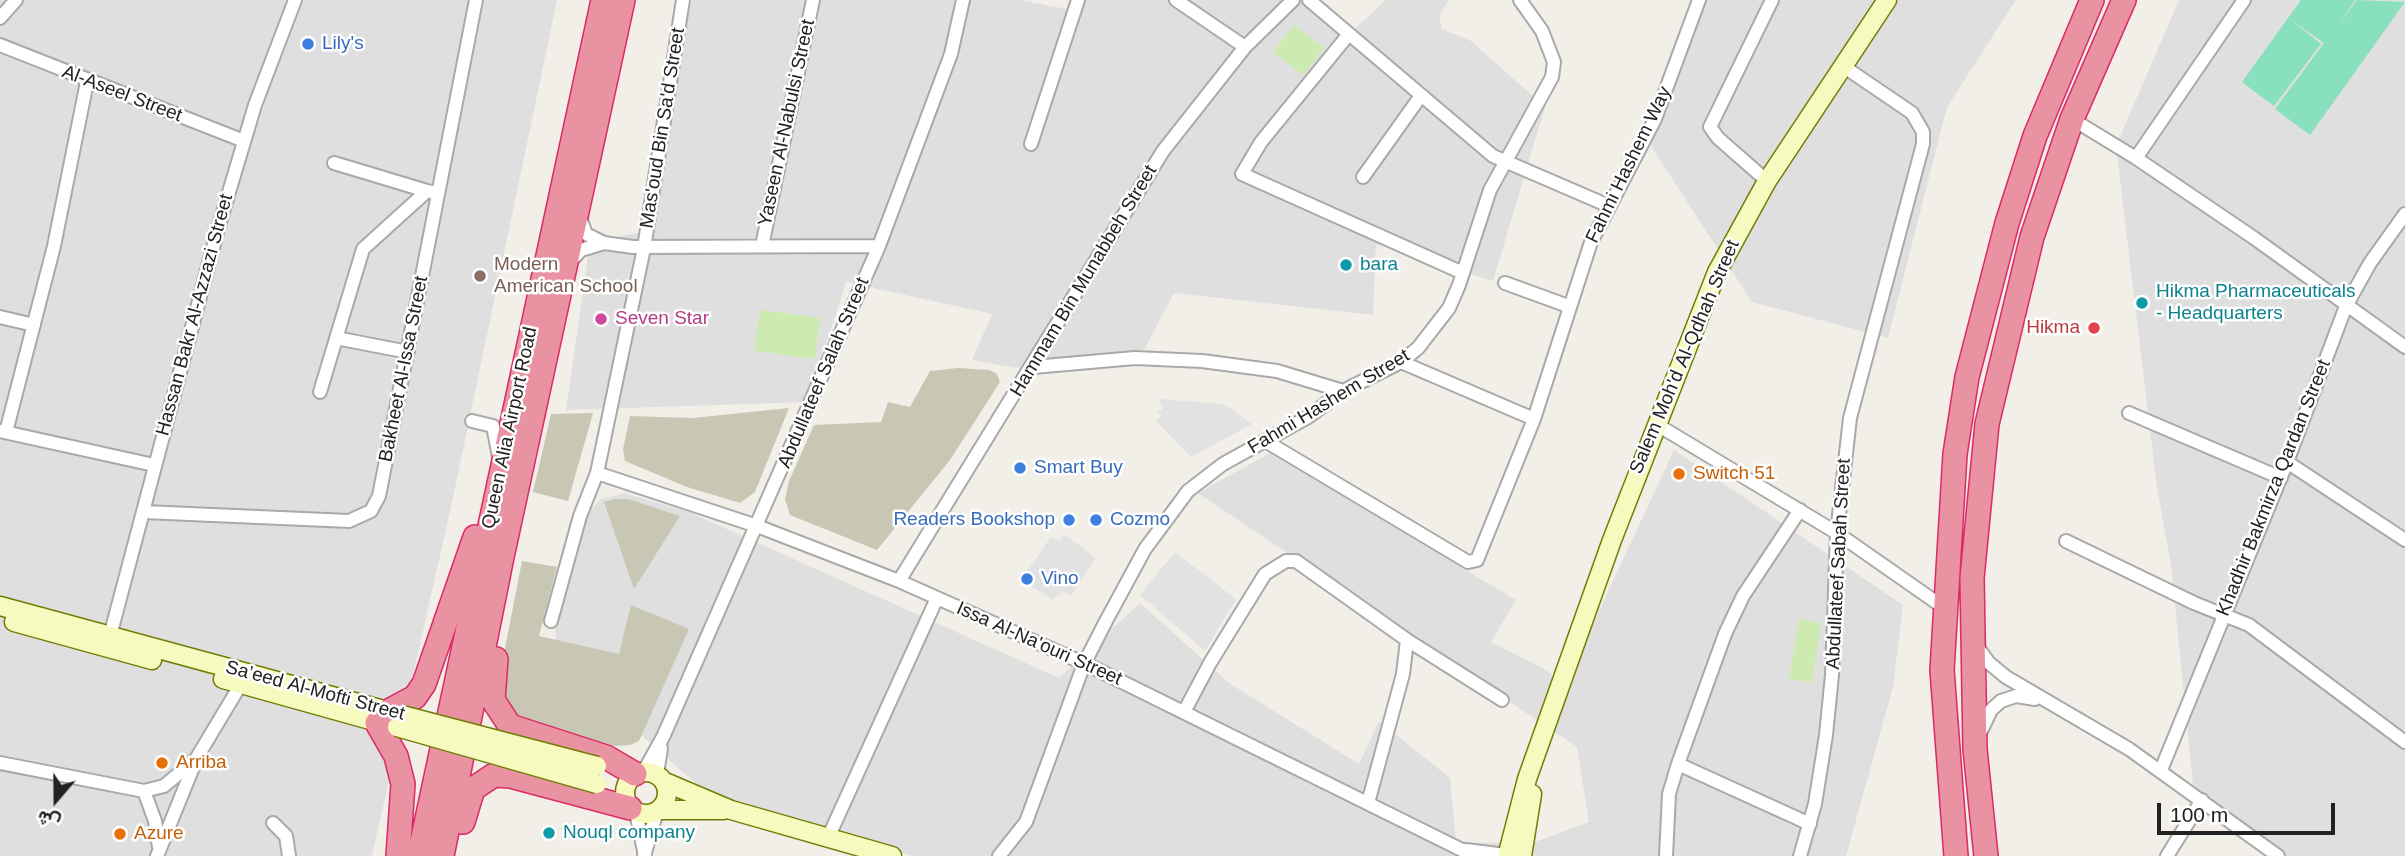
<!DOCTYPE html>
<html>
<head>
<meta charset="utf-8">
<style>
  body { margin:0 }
  #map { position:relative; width:2405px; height:856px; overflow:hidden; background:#f2efe9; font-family:Helvetica,Vazirmatn,sans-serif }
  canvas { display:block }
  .north { position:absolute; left:21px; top:765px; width:70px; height:70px; -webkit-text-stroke:5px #fff; paint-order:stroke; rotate:200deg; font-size:19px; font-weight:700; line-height:28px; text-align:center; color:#222 }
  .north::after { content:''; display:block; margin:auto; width:24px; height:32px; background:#222; clip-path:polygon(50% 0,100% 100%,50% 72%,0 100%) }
  .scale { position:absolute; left:2157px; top:803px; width:178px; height:32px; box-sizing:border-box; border:4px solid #222; border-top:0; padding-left:9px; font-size:21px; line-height:24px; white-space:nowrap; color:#222; -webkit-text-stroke:5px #fff; paint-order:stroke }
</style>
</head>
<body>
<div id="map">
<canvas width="2405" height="856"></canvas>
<div class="north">ش</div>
<div class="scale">100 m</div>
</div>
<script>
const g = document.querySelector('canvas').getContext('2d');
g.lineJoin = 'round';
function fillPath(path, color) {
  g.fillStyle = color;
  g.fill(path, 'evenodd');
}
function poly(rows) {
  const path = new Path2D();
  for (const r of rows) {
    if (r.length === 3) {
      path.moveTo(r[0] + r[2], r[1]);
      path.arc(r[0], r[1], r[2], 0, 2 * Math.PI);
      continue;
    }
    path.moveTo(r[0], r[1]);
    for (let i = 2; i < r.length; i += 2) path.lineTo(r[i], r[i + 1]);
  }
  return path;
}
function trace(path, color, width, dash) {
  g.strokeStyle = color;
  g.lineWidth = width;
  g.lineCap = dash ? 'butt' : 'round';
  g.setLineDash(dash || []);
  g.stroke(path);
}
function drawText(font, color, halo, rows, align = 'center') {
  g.font = font + ' Helvetica,sans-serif';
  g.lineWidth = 5;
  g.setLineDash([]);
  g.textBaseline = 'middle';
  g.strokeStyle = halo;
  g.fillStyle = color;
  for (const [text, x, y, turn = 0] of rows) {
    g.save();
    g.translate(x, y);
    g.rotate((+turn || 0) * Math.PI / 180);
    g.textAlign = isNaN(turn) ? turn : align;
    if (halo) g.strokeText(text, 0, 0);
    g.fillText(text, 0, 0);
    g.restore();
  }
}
fillPath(poly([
  [0,0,557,0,451,507,372,856,0,856],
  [692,0,1019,0,1072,10,1075,0,1299,0,1346,37,1386,0,1449,0,1439,15,1442,29,1471,41,1545,107,1493,281,1376,244,1373,315,1174,293,1144,350,1015,368,972,360,992,314,846,282,808,402,566,410,590,242,642,232],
  [1697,0,2016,0,1947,107,1888,338,1752,302,1651,146],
  [2179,0,2405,0,2405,856,2285,856,2193,785,2171,565,2157,488,2116,146],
  [1674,450,1903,605,1893,687,1846,856,913,856,720,805,556,659,555,608,586,516,601,499,624,493,689,512,1059,678,1140,603,1229,683,1359,764,1379,721,1450,778,1456,843,1535,842,1589,822,1577,747,1198,493,1270,453,1516,600,1491,642,1548,671,1563,688]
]), '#e0dfdf');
fillPath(poly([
  [958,368,989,370,997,374,1000,382,950,460,877,550,790,515,785,499,789,481,814,425,881,422,888,402,910,407,930,371],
  [789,408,755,492,740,503,687,487,625,461,623,449,630,416,693,418],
  [593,413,568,501,533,492,551,414],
  [614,499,628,499,680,516,634,589,604,502],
  [522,561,557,567,539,636,619,654,631,605,689,629,639,741,630,745,614,746,524,723,502,698,499,679]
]), '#c7c7b4');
fillPath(poly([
  [1294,25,1324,48,1303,75,1273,52],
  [760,310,820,318,815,359,754,351],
  [1799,619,1821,623,1812,682,1789,679]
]), '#cdebb0');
fillPath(poly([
  [2301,0,2355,0,2339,24,2357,0,2405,2,2310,135,2275,109,2324,43,2291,20,2321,44,2274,106,2242,82]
]), '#88e0be');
fillPath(poly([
  [1159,399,1224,404,1252,424,1191,457,1156,421,1161,415,1157,411,1163,409],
  [1064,534,1096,558,1071,596,1063,591,1052,600,1021,579,1051,537,1059,541],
  [1175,552,1236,599,1205,651,1140,595]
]), '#e2e2e2');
const street = poly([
  [1176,0,1245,47],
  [1309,0,1493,156,1609,206],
  [0,18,16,0],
  [1349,34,1261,142,1242,174,1463,273],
  [0,45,244,141],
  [2072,119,2136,158,2254,238,2405,347],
  [1031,144,1078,0],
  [2136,158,2244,0],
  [334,163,427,191],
  [1363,177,1420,97],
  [1767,181,1718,138,1710,127,1772,0],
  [579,215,586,234,604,243,633,247,879,246],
  [762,246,813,0],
  [569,263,581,250,604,243],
  [1505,283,1568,306],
  [0,317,34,325],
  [336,338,408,352],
  [1401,362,1534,419],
  [1033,367,1135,358,1202,361,1277,371,1343,391],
  [320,392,363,249,427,191,437,193],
  [2129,413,2281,478],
  [472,421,493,426],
  [1656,424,1837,533,1943,607],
  [493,426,499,457],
  [0,431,154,465],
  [6,432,54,246,87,82],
  [1267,442,1468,562,1477,560,1534,419,1591,242,1655,119,1699,0],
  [2287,462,2405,540],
  [597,473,757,526,899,581,1092,667,1474,856],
  [1800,510,1743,596,1725,634,1678,764,1810,824],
  [144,512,349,521,371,511,379,496,476,0],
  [2066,541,2194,603,2249,625,2405,742],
  [899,581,1163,151,1245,47,1293,0],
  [551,621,580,516,597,473,644,248,683,0],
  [110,636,218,229,255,105,295,0],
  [1407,640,1502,700],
  [1976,645,1989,663,2006,677,2129,749,2278,856],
  [1184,712,1210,663,1265,574,1286,561,1296,561,1407,640,1403,674,1368,803],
  [1981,731,1991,710,2001,701,2016,696,2035,699],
  [0,763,144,791,164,786,196,759,241,684],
  [2161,770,2287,462,2346,306,2370,263,2405,214],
  [644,771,663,737,879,246,951,54,963,0],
  [657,774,661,748],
  [144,791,155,821,159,847],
  [636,812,645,856],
  [273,823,286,836,289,856],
  [828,838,937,598],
  [1466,850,1506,855],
  [157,856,194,765],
  [644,856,657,811],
  [999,856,1026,822,1084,664,1106,621,1145,549,1188,491,1223,464,1308,417,1343,391,1401,362,1418,348,1449,308,1459,285,1490,190,1552,77,1554,62,1542,31,1520,0],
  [1666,856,1669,794,1678,764],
  [1800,856,1815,804,1826,735,1832,675,1837,533,1850,418,1923,144,1923,132,1912,113,1843,66],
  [2167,856,2202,800]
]);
const secondary = poly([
  [0,606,402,715],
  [14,622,152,660],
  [223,679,388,725],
  [646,793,21],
  [665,782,731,810,892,856],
  [660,810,724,810],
  [1508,853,1527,779,1612,540,1717,272,1767,181,1887,0],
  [1522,856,1532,794]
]);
const highway = poly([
  [496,659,493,700,510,726,606,757,635,774],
  [389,711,415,697,424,684,475,537],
  [377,723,396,756,403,784,398,856],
  [463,822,473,789,494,775,510,776,630,808],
  [419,856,603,0],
  [442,856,502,557,623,0],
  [1956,856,1942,670,1955,454,1967,377,2007,223,2035,136,2092,0],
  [1986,856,1975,749,1972,578,1987,424,2032,237,2072,119,2124,0]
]);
trace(street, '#a9a9a9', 16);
trace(secondary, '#707d05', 21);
trace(highway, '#dc2a67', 26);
trace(street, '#fff', 12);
trace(secondary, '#f7fabf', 18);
trace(highway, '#e892a2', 23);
const secondaryBridge = poly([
  [402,715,597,766],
  [397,727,597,784]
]);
trace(secondaryBridge, '#707d05', 21, []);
trace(secondaryBridge, '#f7fabf', 18);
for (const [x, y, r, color] of [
  [308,44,7,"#3f7fe0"],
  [1346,265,7,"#0f9aa8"],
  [480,276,7,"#8d6e63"],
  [2142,303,7,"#0f9aa8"],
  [601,319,7,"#d1479c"],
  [2094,328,7,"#e0444e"],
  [1020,468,7,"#3f7fe0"],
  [1679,474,7,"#e8710a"],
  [1069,520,7,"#3f7fe0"],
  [1096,520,7,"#3f7fe0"],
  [1027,579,7,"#3f7fe0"],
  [162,763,7,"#e8710a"],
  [549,833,7,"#0f9aa8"],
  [120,834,7,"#e8710a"]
]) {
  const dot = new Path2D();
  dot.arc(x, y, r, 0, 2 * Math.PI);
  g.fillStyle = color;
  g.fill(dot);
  trace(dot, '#fff', 2.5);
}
drawText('19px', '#366cbe', '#fff', [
  ["Lily's",322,44],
  ["Smart Buy",1034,468],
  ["Readers Bookshop",1055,520,"right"],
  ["Cozmo",1110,520],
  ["Vino",1041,579]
], 'left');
drawText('19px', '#222', '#fff', [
  ["Al-Aseel Street",122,94,21],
  ["Yaseen Al-Nabulsi Street",787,123,-78],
  ["Mas'oud Bin Sa'd Street",663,128,-81],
  ["Fahmi Hashem Way",1629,165,-64],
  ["Hammam Bin Munabbeh Street",1084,281,-59],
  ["Hassan Bakr Al-Azzazi Street",195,315,-75],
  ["Salem Moh'd Al-Qdhah Street",1685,357,-67],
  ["Bakheet Al-Issa Street",404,369,-79],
  ["Abdullateef Salah Street",824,373,-67],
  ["Fahmi Hashem Street",1329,402,-31],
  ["Queen Alia Airport Road",510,428,-78],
  ["Khadhir Bakmirza Qardan Street",2274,488,-68],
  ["Abdullateef Sabah Street",1839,564,-87],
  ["Issa Al-Na'ouri Street",1039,644,24],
  ["Sa’eed Al-Mofti Street",315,691,15]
]);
drawText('19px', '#785e54', '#fff', [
  ["Modern",494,265],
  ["American School",494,287]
], 'left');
drawText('19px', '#0d838f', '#fff', [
  ["bara",1360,265],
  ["Hikma Pharmaceuticals",2156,292],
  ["- Headquarters",2156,314],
  ["Nouql company",563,833]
], 'left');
drawText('19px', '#b23c85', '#fff', [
  ["Seven Star",615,319]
], 'left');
drawText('19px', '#be3a42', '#fff', [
  ["Hikma",2080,328]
], 'right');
drawText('19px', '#c56008', '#fff', [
  ["Switch 51",1693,474],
  ["Arriba",176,763],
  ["Azure",134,834]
], 'left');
</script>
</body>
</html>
